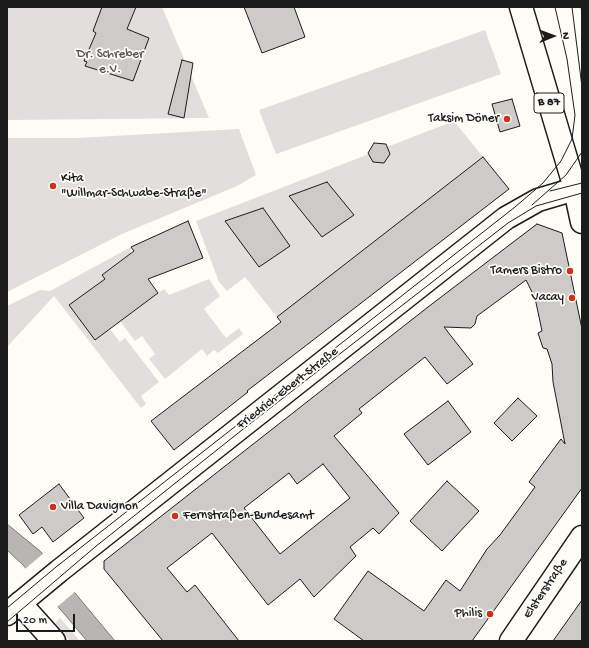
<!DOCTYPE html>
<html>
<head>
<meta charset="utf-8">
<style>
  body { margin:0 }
  #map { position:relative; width:589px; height:648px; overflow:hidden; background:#fdfcf7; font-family:"Gochi Hand",sans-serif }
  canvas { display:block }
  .frame { position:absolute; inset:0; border:8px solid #1c1c1c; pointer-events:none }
  .north { position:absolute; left:533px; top:16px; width:40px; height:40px; -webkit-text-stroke:3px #fdfcf7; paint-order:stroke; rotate:89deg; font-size:11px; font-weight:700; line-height:16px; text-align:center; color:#1c1c1c }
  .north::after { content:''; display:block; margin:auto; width:14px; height:18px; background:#1c1c1c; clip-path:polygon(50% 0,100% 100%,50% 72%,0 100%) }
  .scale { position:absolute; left:16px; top:614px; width:59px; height:18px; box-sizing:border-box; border:2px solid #1c1c1c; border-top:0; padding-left:5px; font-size:12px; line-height:14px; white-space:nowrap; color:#1c1c1c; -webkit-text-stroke:3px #fdfcf7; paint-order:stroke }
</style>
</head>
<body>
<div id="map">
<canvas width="589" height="648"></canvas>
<div class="frame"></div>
<div class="north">N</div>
<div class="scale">20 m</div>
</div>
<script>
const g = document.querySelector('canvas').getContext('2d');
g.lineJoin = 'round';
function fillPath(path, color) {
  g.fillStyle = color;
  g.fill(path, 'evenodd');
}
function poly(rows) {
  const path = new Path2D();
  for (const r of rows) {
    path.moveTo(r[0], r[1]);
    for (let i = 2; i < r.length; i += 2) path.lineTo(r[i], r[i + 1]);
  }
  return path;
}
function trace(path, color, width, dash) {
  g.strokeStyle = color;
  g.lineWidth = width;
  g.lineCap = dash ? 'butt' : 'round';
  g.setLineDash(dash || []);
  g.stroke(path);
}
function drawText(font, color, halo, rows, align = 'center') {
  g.font = font + ' "Gochi Hand",sans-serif';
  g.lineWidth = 3.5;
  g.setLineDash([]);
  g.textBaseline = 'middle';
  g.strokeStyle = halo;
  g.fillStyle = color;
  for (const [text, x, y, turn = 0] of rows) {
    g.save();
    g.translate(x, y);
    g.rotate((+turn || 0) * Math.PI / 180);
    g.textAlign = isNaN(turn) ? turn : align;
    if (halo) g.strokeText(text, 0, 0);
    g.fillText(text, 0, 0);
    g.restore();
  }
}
fillPath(poly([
  [7,7,162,7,209,118,7,120],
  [485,30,501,74,276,154,259,110],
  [454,121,483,157,277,317,245,277,227,291,219,282,196,221],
  [239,129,256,175,237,186,122,234,7,292,7,138,77,138],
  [131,247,130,254,102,275,105,279,69,305,95,340,110,329,120,342,125,338,159,382,141,396,146,404,141,408,54,296,7,347,7,306,40,290,50,291],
  [209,279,220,296,204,309,226,338,239,328,243,334,218,353,214,350,207,356,202,349,165,379,149,359,155,354,142,336,135,341,120,321,164,289,169,295],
  [60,618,80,641,70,641,55,623]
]), '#e0dfdb');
const water = poly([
  [7,524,40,551,115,641,87,641,23,565,7,550,7,524]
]);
fillPath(water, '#b7b6b2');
trace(water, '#797876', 1);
fillPath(poly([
  [44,553,76,591,57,607,25,569]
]), '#fdfcf7');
const building = poly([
  [102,7,136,7,127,29,149,38,133,81,85,66,87,62,84,61,96,33,93,31,102,7],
  [244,7,294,7,305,37,262,53,244,7],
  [182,60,193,63,184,118,168,114,182,60],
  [512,99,520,126,500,132,492,104,512,99],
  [374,143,386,144,390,154,384,163,373,162,368,153,374,143],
  [483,157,509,189,247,391,248,392,174,450,151,421,281,322,277,317,483,157],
  [327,182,354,215,322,237,289,196,327,182],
  [263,208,290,246,259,267,225,221,263,208],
  [188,221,203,258,148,279,158,293,95,340,69,305,105,279,102,275,134,251,131,247,188,221],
  [537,224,562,233,582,329,582,488,472,641,364,641,334,619,368,571,424,611,446,580,460,591,487,549,500,535,535,487,529,482,561,439,565,444,553,382,552,364,547,349,543,348,538,333,542,331,535,298,526,280,477,316,475,324,471,328,444,327,473,364,447,384,425,357,359,409,362,413,334,436,399,513,379,534,373,528,350,547,356,556,314,597,300,579,268,605,212,533,167,568,187,592,195,585,239,641,163,641,104,569,104,561,428,307,537,224],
  [323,464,350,498,280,554,244,508,289,473,297,484,323,464],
  [518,398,537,416,512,441,494,423,518,398],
  [448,401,471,432,428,465,404,434,448,401],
  [447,481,479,511,442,551,410,521,447,481],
  [59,484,84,518,53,542,42,527,33,534,19,515,59,484],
  [582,600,582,641,553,641,582,600]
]);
fillPath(building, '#cccbc8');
trace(building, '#1c1c1c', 1);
const minor = poly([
  [20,603,54,641],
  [511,641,582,537]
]);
const major = poly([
  [521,7,574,185,582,222],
  [7,614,59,571,506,218,538,200,582,187]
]);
trace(minor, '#1c1c1c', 25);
trace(major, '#1c1c1c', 25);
trace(minor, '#fdfcf7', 22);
trace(major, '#fdfcf7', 22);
trace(poly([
  [572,7,582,87],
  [581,7,582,13],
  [550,191,582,183],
  [532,205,566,175,582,152],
  [7,608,56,567,515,207,543,183,561,161,572,139,575,115,567,59,555,7],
  [7,622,95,547,242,430,508,223,536,206,582,193]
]), '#1c1c1c', 1);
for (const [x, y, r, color] of [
  [507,119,4,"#c8321e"],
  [53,186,4,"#c8321e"],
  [570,271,4,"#c8321e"],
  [572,298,4,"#c8321e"],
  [53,507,4,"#c8321e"],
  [175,516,4,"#c8321e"],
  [490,614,4,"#c8321e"]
]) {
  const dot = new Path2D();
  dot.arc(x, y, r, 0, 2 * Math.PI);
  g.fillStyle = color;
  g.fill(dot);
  trace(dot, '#fdfcf7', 1.5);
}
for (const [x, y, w] of [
  [549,103,30]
]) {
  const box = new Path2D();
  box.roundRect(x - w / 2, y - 10, w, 20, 3);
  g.fillStyle = '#fdfcf7';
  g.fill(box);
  trace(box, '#1c1c1c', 1);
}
drawText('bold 12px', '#1c1c1c', null, [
  ["B 87",549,103]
]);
drawText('13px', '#575655', '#fdfcf7', [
  ["Dr. Schreber",110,55],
  ["e.V.",110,70]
]);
drawText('13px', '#1c1c1c', '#fdfcf7', [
  ["Taksim Döner",499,119],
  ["Kita",61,179,"left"],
  ["\"Willmar-Schwabe-Straße\"",61,194,"left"],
  ["Tamers Bistro",562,271],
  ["Vacay",564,298],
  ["Villa Davignon",61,507,"left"],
  ["Fernstraßen-Bundesamt",183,516,"left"],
  ["Philis",482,614]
], 'right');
drawText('13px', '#1c1c1c', '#fdfcf7', [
  ["Friedrich-Ebert-Straße",288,389,-38],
  ["Elsterstraße",546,589,-56]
]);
</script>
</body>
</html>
